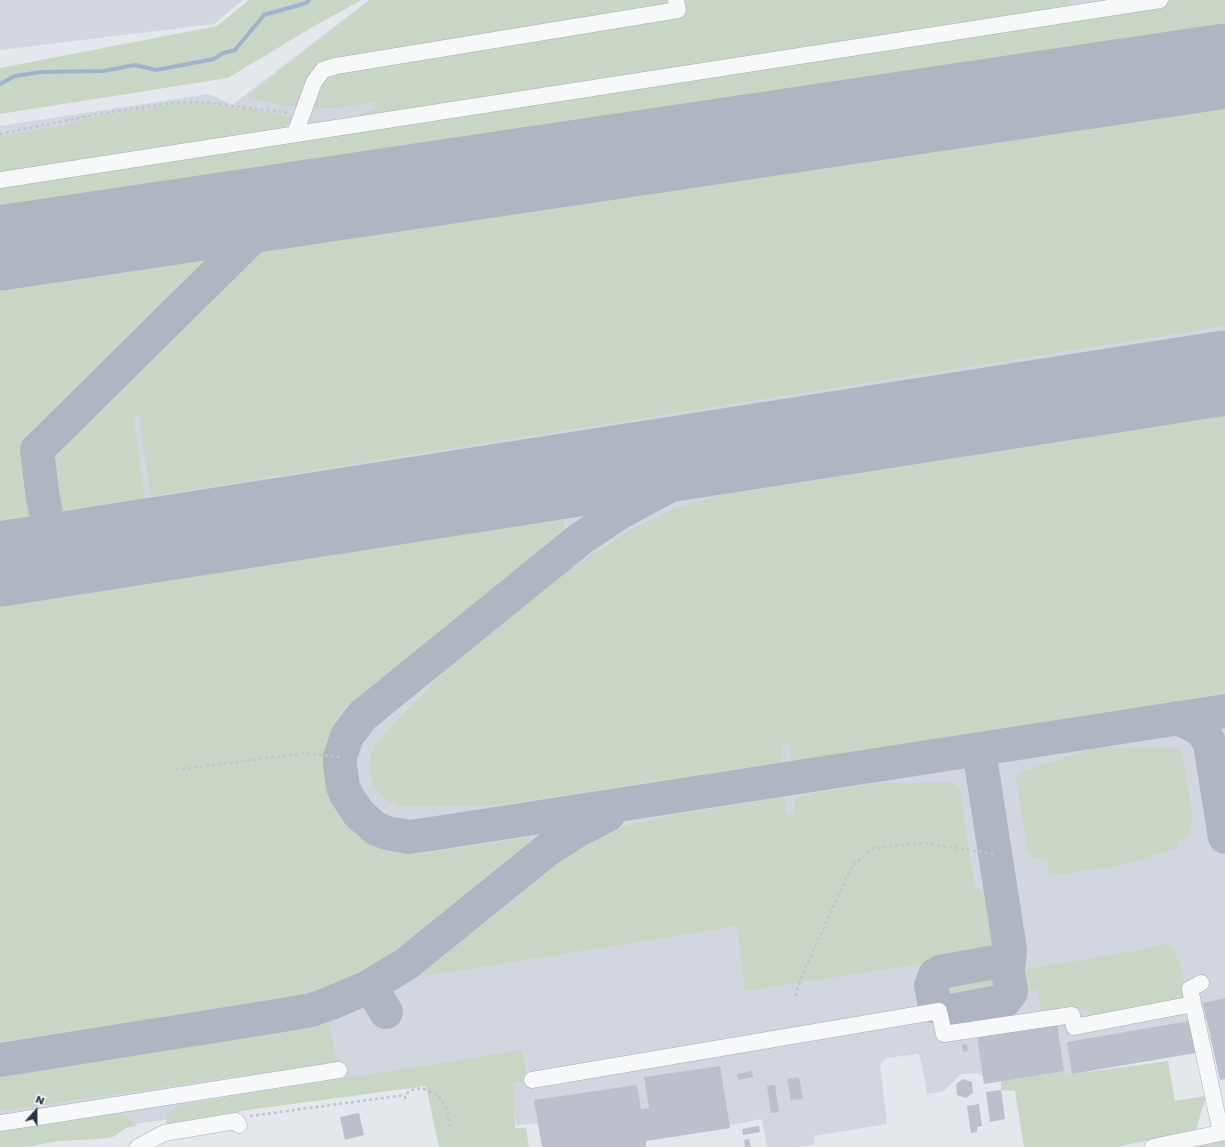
<!DOCTYPE html>
<html>
<head>
<meta charset="utf-8">
<style>
  body { margin:0 }
  #map { position:relative; width:1225px; height:1147px; overflow:hidden; background:#e4e7ec; font-family:Poppins,sans-serif }
  canvas { display:block }
  .north { position:absolute; left:16px; top:1091px; width:40px; height:40px; -webkit-text-stroke:3px #f4f6f9; paint-order:stroke; rotate:21deg; font-size:11px; font-weight:700; line-height:16px; text-align:center; color:#2b3445 }
  .north::after { content:''; display:block; margin:auto; width:14px; height:18px; background:#2b3445; clip-path:polygon(50% 0,100% 100%,50% 72%,0 100%) }
</style>
</head>
<body>
<div id="map">
<canvas width="1225" height="1147"></canvas>
<div class="north">N</div>
</div>
<script>
const g = document.querySelector('canvas').getContext('2d');
g.lineJoin = 'round';
function fillPath(path, color) {
  g.fillStyle = color;
  g.fill(path, 'evenodd');
}
function poly(rows) {
  const path = new Path2D();
  for (const r of rows) {
    path.moveTo(r[0], r[1]);
    for (let i = 2; i < r.length; i += 2) path.lineTo(r[i], r[i + 1]);
  }
  return path;
}
function trace(path, color, width, dash) {
  g.strokeStyle = color;
  g.lineWidth = width;
  g.lineCap = dash ? 'butt' : 'round';
  g.setLineDash(dash || []);
  g.stroke(path);
}
fillPath(poly([
  [0,0,243,0,214,24,0,50],
  [369,0,1225,0,1225,998,1204,1003,1207,1019,1190,1022,1195,1053,1065,1075,1064,1072,984,1084,983,1077,978,1073,961,1074,944,1091,927,1094,921,1060,918,1054,886,1058,880,1065,887,1124,814,1136,815,1144,796,1147,767,1147,762,1119,730,1125,730,1128,646,1141,538,1123,516,1126,508,1067,0,1145,0,126,209,94,232,105]
]), '#d2d6de');
fillPath(poly([
  [249,0,362,0,316,25,228,78,0,114,0,68,217,26],
  [370,0,669,0,665,6,337,60,300,106,284,106,248,96],
  [680,0,1069,0,1070,6,1067,9,360,119,360,114,375,109,375,102,336,108,311,108,316,83,328,73,682,14],
  [1179,0,1225,0,1225,326,151,496,139,417,133,417,145,498,49,512,40,480,30,482,35,515,0,520,0,185],
  [174,104,199,104,253,110,295,118,280,132,0,176,0,136,59,126,97,116],
  [1225,416,1225,693,792,762,790,744,782,743,782,762,499,805,400,807,383,798,373,784,369,766,370,758,377,742,445,670,566,572,630,530,675,508,722,495],
  [564,516,564,530,343,709,337,718,327,738,323,758,323,769,326,790,335,810,340,819,357,836,382,850,406,854,419,854,530,837,531,840,392,953,333,985,295,996,0,1042,0,605],
  [1108,747,1174,748,1181,751,1193,819,1190,834,1188,836,1179,840,1176,848,1123,865,1049,876,1047,861,1033,858,1027,848,1016,777,1020,772,1085,751],
  [877,783,951,783,958,787,960,790,974,884,990,905,998,952,745,991,737,926,425,976,424,972,559,863,585,845,626,826,672,815,782,797,785,800,786,815,794,815,795,797],
  [1164,944,1172,948,1177,957,1182,969,1187,1001,1089,1016,1087,1008,1042,1014,1038,990,1025,992,1019,989,1017,980,1023,970,1146,949],
  [994,972,1000,980,1001,990,997,996,938,1004,937,985,942,979],
  [329,1023,337,1062,0,1111,0,1076],
  [522,1050,527,1081,513,1083,515,1128,526,1128,529,1147,439,1147,426,1086,255,1109,166,1124,168,1112,185,1104],
  [1168,1061,1175,1101,1206,1096,1196,1130,1117,1147,1024,1147,1015,1091,1001,1090,1001,1081,1064,1071,1065,1075],
  [116,1113,125,1115,137,1126,126,1128,113,1137,98,1139,59,1141,25,1147,0,1147,0,1131],
  [1225,1138,1225,1147,1180,1147]
]), '#c9d6c5');
trace(poly([
  [0,84,15,76,41,72,103,71,135,65,156,70,214,59,223,53,235,50,264,15,306,3,309,0]
]), '#9fb4cc', 4);
trace(poly([
  [808,438,751,453,713,466,678,481,619,513,579,540,362,716,347,736,340,757,340,766,343,787,347,796,359,814,375,828,387,833,409,837,424,835,1225,711],
  [55,555,43,499,37,450,284,206],
  [1177,718,1195,726,1204,733,1210,744,1225,837],
  [366,988,374,992,386,1012],
  [935,1006,931,986,935,975,940,972,1000,961,1005,959,1010,950],
  [956,1010,1004,1001,1011,992,1008,970,1010,950,979,750],
  [0,1060,283,1015,311,1010,331,1003,366,988,406,964,547,850,575,832,608,815]
]), '#b0b6c1', 34);
trace(poly([
  [0,248,1225,66],
  [0,564,1225,373]
]), '#b0b6c1', 85);
fillPath(poly([
  [1225,998,1225,1079,1220,1080,1203,1003],
  [1190,1021,1195,1053,1072,1074,1067,1042],
  [1057,1023,1064,1071,984,1084,977,1035],
  [967,1044,968,1051,963,1052,962,1045],
  [720,1066,730,1128,646,1141,646,1147,542,1147,534,1100,637,1085,641,1109,649,1108,644,1077],
  [752,1071,753,1077,738,1080,737,1074],
  [799,1077,803,1099,791,1100,787,1079],
  [963,1079,972,1082,973,1093,966,1098,957,1095,956,1084],
  [775,1085,779,1112,771,1113,767,1086],
  [1001,1090,1005,1119,990,1122,986,1092],
  [979,1104,982,1126,977,1127,977,1132,971,1133,967,1106],
  [359,1113,364,1135,345,1140,340,1117],
  [759,1126,760,1132,743,1135,742,1129],
  [749,1139,751,1147,745,1147,744,1140]
]), '#bbc0ca');
const minor = poly([
  [295,134,314,82,323,70,336,66,678,10,676,0],
  [0,180,1160,0],
  [1201,983,1190,989,1221,1133],
  [532,1080,939,1011,944,1034,1072,1015,1074,1027,1193,1004],
  [0,1123,339,1070],
  [138,1147,164,1133,236,1121,239,1125],
  [1153,1147,1225,1132]
]);
trace(minor, '#a9aeb7', 17);
trace(poly([
  [0,134,98,114,171,103,200,102,289,113],
  [176,770,305,753,340,757],
  [795,996,803,973,852,866,874,848,923,843,996,854],
  [405,1099,405,1095,411,1090,421,1088,438,1095,447,1109,450,1127],
  [250,1116,405,1095]
]), '#c2c5cb', 2.5, [3, 3]);
trace(minor, '#f7f8fa', 16);
</script>
</body>
</html>
